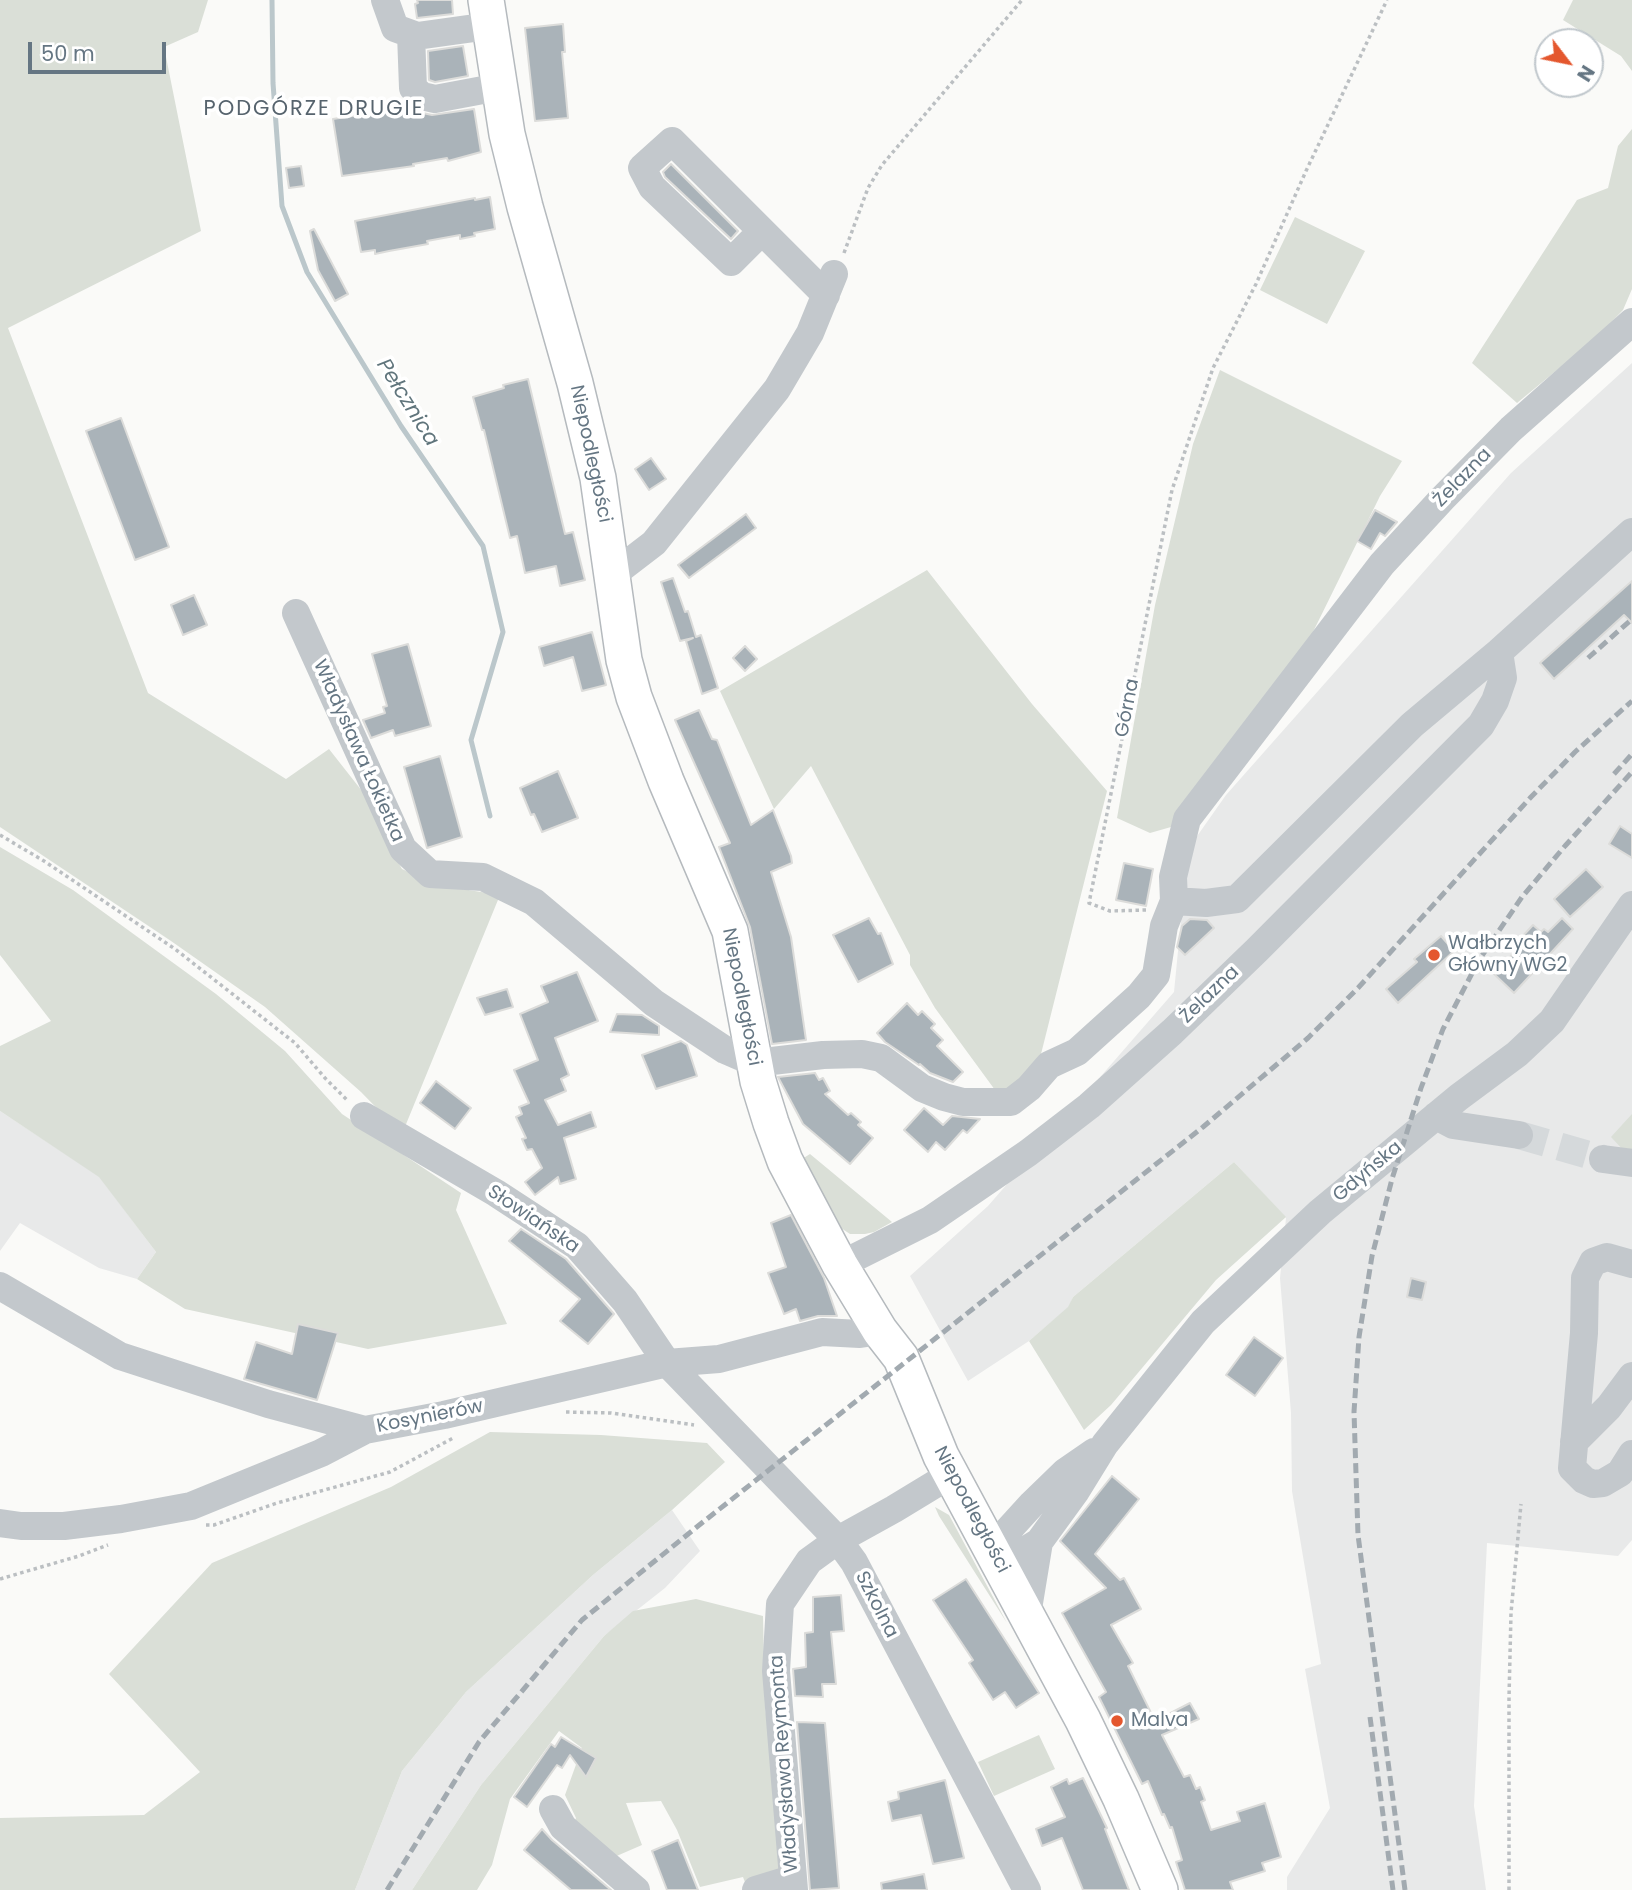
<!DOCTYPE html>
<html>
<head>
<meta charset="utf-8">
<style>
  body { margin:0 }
  #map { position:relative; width:1632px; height:1890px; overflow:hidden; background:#fafaf8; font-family:Poppins,sans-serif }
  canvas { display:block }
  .north { position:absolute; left:1534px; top:28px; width:70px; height:70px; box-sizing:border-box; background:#fff; border:2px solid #c1c8cd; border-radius:50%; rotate:122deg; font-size:19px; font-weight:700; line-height:28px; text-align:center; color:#657683 }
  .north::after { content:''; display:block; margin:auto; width:24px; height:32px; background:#e4572e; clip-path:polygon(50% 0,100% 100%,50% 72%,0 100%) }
  .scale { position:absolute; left:28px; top:42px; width:138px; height:32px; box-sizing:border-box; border:4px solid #657683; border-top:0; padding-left:9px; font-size:21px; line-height:24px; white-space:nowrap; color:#657683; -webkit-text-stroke:5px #fff; paint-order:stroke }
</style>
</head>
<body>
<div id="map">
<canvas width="1632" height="1890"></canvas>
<div class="north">N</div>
<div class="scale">50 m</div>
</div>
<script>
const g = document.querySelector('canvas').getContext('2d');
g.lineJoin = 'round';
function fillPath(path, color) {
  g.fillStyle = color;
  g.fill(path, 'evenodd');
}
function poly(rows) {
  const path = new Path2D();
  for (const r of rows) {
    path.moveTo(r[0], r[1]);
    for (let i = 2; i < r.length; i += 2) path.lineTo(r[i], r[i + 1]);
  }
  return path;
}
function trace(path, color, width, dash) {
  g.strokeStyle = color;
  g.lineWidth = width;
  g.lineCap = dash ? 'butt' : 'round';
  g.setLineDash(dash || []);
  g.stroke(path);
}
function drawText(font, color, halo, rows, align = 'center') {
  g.font = font + ' Poppins,sans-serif';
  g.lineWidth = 7;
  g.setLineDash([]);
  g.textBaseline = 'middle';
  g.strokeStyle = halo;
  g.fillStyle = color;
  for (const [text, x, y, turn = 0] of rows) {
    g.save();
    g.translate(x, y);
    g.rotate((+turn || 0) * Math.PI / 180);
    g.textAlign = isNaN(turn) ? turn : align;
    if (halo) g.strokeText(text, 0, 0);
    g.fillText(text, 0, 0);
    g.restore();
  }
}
fillPath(poly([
  [1632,363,1632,1540,1618,1556,1487,1543,1474,1806,1486,1890,1287,1890,1287,1877,1330,1808,1305,1669,1321,1664,1292,1491,1291,1413,1280,1278,1286,1218,1234,1162,1073,1297,1069,1307,1029,1341,968,1381,910,1276,988,1206,1174,992,1188,849,1226,795,1511,473],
  [0,1111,99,1176,156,1252,137,1279,99,1268,20,1223,0,1251],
  [672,1510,700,1551,665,1588,604,1636,481,1785,412,1890,355,1890,402,1771,466,1692,593,1575]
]), '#e8e9e9');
fillPath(poly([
  [0,0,208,0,198,32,164,47,201,231,8,328,148,693,286,779,329,749,373,805,385,839,402,869,437,885,500,895,402,1134,361,1092,265,1007,171,941,0,827],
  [1573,0,1632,0,1632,71,1621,56,1563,20],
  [1632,129,1632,289,1623,310,1597,337,1517,403,1472,363,1577,200,1608,188,1618,146],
  [1295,217,1365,251,1327,324,1260,290],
  [1220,370,1402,461,1380,496,1311,636,1171,827,1150,833,1117,818,1155,605,1193,444],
  [927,570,1032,704,1107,791,1038,1066,1005,1091,995,1090,935,1008,910,965,910,955,811,766,774,809,720,691],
  [0,847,73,890,216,994,285,1051,342,1114,461,1193,456,1210,507,1324,368,1349,185,1309,137,1279,156,1252,99,1177,0,1111,0,1046,51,1021,0,955],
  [1632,1114,1632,1152,1627,1154,1611,1137],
  [810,1154,892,1222,874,1232,865,1234,850,1234,841,1228,802,1159],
  [1234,1162,1286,1217,1216,1280,1111,1405,1084,1430,1029,1341,1068,1307,1073,1297],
  [490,1432,601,1435,707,1443,725,1462,672,1510,593,1575,466,1692,402,1771,355,1890,0,1890,0,1818,144,1815,200,1772,109,1674,212,1563,391,1487],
  [935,1507,949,1515,1007,1623,939,1516],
  [696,1599,763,1616,765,1706,783,1868,746,1885,743,1877,700,1887,677,1830,661,1801,626,1803,642,1845,612,1858,573,1826,576,1818,565,1795,582,1748,559,1731,510,1799,492,1865,477,1890,412,1890,481,1785,604,1636,633,1611],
  [1039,1735,1055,1769,994,1796,978,1762]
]), '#dadfd7');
trace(poly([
  [272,0,273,83,282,206,307,272,401,426,483,546,503,632,471,740,490,816]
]), '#bbc7cb', 5);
const building = poly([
  [417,0,452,0,453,14,417,18,415,4,418,3,417,0],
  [563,24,565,52,562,52,568,118,535,121,525,28,563,24],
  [463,46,468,76,435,82,429,80,428,51,463,46],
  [409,107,418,112,432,115,474,109,481,152,448,161,447,158,413,164,414,166,342,176,333,119,409,107],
  [671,164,738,231,731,239,665,177,663,172,671,164],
  [301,166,304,186,289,188,286,168,301,166],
  [490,197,495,229,474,233,475,236,460,239,460,235,427,241,428,244,389,251,375,254,375,250,361,252,355,221,475,198,475,200,490,197],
  [314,229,348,294,335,301,318,270,310,231,314,229],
  [528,379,565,534,573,532,585,580,560,586,556,566,525,573,517,536,510,538,484,430,482,430,473,397,504,388,503,385,528,379],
  [121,418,169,547,135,560,86,431,121,418],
  [651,458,666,479,649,490,635,469,651,458],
  [1375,510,1397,522,1385,536,1380,533,1371,549,1357,541,1375,510],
  [746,514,756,528,689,578,678,565,746,514],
  [673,578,685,612,688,611,696,637,701,635,718,688,702,694,686,641,693,638,680,641,661,582,673,578],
  [1632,581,1632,623,1624,615,1554,679,1540,663,1632,581],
  [194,595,207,625,183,635,171,605,194,595],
  [592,632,606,685,582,691,573,657,544,666,539,647,592,632],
  [408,644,431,726,395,736,393,730,371,738,363,720,385,713,383,707,387,706,372,654,408,644],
  [745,646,757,659,745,671,733,658,745,646],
  [699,710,712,739,717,740,751,825,773,810,791,856,792,863,771,872,791,937,806,1040,772,1044,750,927,719,847,730,843,675,720,699,710],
  [440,756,462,837,427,848,404,767,440,756],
  [558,771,578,818,542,832,534,814,531,815,520,788,558,771],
  [1620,826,1632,834,1632,858,1609,844,1620,826],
  [1124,863,1153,869,1146,906,1116,900,1124,863],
  [1586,869,1603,887,1570,917,1554,899,1586,869],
  [869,918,878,934,881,933,893,964,858,982,833,935,869,918],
  [1562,918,1573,929,1514,993,1494,974,1524,942,1520,939,1533,925,1541,932,1544,929,1548,932,1562,918],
  [1190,919,1207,920,1214,928,1185,955,1177,947,1182,926,1190,919],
  [1441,936,1454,951,1398,1003,1386,989,1417,962,1414,959,1441,936],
  [577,972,598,1021,555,1038,569,1075,561,1079,566,1091,545,1100,558,1125,591,1112,596,1127,564,1138,576,1179,560,1184,558,1177,535,1195,525,1182,542,1168,532,1149,527,1150,522,1139,526,1138,516,1117,522,1114,519,1107,529,1103,514,1070,538,1060,520,1014,548,1002,541,986,577,972],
  [507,989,513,1007,485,1015,477,998,507,989],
  [907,1003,918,1015,922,1011,935,1024,931,1028,943,1040,937,1046,963,1072,953,1082,930,1073,920,1064,919,1065,885,1042,877,1033,907,1003],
  [617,1014,642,1015,659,1026,659,1035,610,1032,617,1014],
  [681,1041,687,1045,697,1076,656,1089,642,1055,681,1041],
  [815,1073,819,1080,823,1078,830,1091,825,1094,848,1115,851,1113,861,1122,858,1125,873,1138,850,1164,803,1124,778,1077,815,1073],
  [436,1081,471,1108,455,1129,420,1103,436,1081],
  [924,1108,943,1125,952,1116,980,1119,967,1133,963,1130,945,1150,936,1142,928,1152,904,1130,924,1108],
  [791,1215,824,1278,837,1316,818,1316,800,1321,796,1309,784,1314,768,1273,786,1267,771,1223,791,1215],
  [521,1229,566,1259,614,1314,588,1344,560,1321,580,1299,509,1241,521,1229],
  [1411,1278,1426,1282,1422,1300,1407,1297,1411,1278],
  [298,1324,338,1333,317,1400,244,1379,256,1342,292,1354,298,1324],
  [1254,1337,1283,1358,1255,1396,1226,1375,1254,1337],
  [1112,1476,1139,1499,1095,1554,1120,1580,1124,1578,1141,1609,1111,1625,1133,1663,1128,1666,1155,1721,1190,1703,1199,1719,1162,1735,1184,1777,1190,1775,1196,1789,1200,1787,1205,1800,1201,1802,1211,1830,1240,1821,1237,1812,1265,1803,1274,1833,1281,1857,1262,1863,1265,1871,1230,1882,1233,1890,1185,1890,1176,1862,1182,1860,1172,1827,1170,1828,1164,1814,1162,1815,1148,1781,1142,1784,1099,1697,1106,1692,1062,1613,1106,1588,1060,1541,1112,1476],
  [966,1579,1039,1693,1016,1708,1005,1692,993,1700,969,1663,973,1660,933,1600,966,1579],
  [841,1595,844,1631,831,1632,836,1684,822,1684,823,1697,795,1696,793,1669,806,1667,805,1633,813,1632,813,1597,841,1595],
  [797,1722,825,1723,839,1888,810,1890,797,1722],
  [561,1737,596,1758,586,1777,570,1755,562,1768,557,1765,527,1807,514,1797,551,1744,555,1747,561,1737],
  [1083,1778,1107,1828,1105,1829,1129,1890,1083,1890,1062,1838,1042,1846,1036,1829,1065,1817,1051,1787,1067,1779,1069,1784,1083,1778],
  [945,1780,964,1858,933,1864,921,1815,892,1821,888,1802,899,1799,898,1792,945,1780],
  [542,1829,552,1840,611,1890,571,1890,524,1850,542,1829],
  [678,1840,698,1890,667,1890,652,1851,678,1840],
  [924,1874,927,1890,882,1890,881,1883,924,1874]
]);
fillPath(building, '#aab3b9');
trace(building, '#dcdcda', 2);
trace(poly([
  [1519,1135,1603,1159]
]), '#d5d9db', 28, [28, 14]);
const major = poly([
  [486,0,507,134,525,207,575,383,598,478,624,660,634,697,666,781,730,931,758,1081,771,1123,785,1161,840,1265,880,1331,901,1358,941,1456,1083,1720,1121,1799,1160,1890]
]);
trace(major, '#b5babe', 38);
trace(poly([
  [844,253,868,188,882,165,1022,0],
  [0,835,44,861,175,949,295,1043,325,1078,347,1100],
  [1146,910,1110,911,1089,903,1172,490,1213,368,1256,284,1306,171,1387,0],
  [566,1412,611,1413,694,1425],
  [206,1525,214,1525,277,1503,390,1472,455,1437],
  [0,1579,79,1556,108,1545],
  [1509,1890,1509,1698,1511,1613,1521,1504]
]), '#bbbfc2', 3.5, [3.5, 3.5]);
trace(poly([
  [385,0,395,28,417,36,489,26],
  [411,34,413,88,422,96,435,99,499,87],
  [762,231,731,262,652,187,642,168,672,141,826,295],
  [611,576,654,543,777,389,810,333,834,274],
  [296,613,403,849,430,874,483,877,534,902,654,1003,725,1050,755,1063,823,1055,862,1054,881,1058,922,1088,944,1097,963,1102,1011,1102,1029,1088,1049,1065,1077,1052,1139,996,1156,975,1164,926,1174,901,1173,877,1187,819,1382,564,1442,499,1511,429,1632,322],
  [1174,901,1206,903,1237,899,1412,725,1499,652,1632,532],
  [364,1116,496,1193,577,1246,625,1301,667,1363,838,1540,854,1562,1027,1890],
  [1436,1116,1453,1125,1519,1135],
  [1603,1159,1632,1163],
  [1632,1264,1607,1257,1593,1262,1585,1278,1584,1333,1572,1468,1584,1480,1593,1484,1603,1483,1620,1473,1632,1454],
  [840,1265,930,1220,1028,1153,1089,1106,1172,1032,1257,950,1481,725,1495,701,1503,678,1499,652],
  [0,1286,120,1356,268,1404,365,1430,444,1415,667,1363,719,1359,822,1332,860,1334,880,1331],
  [1574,1442,1609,1407,1632,1376],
  [0,1523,21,1526,64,1526,121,1519,191,1506,321,1453,365,1430],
  [991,1549,1032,1504,1065,1472,1094,1452],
  [1000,1566,1039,1542,1076,1491,1105,1444,1203,1322,1320,1212,1459,1097,1517,1054,1552,1021,1632,905],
  [1027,1615,1039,1542],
  [553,1809,563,1827,636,1890],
  [756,1890,792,1879],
  [794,1890,776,1671,780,1604,809,1561,838,1540,894,1509,950,1475]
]), '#c3c8cc', 28);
trace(major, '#fff', 35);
trace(poly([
  [1588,658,1632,619],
  [1614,774,1632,754],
  [1370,1717,1393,1890],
  [387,1890,479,1742,582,1620,698,1526,1203,1127,1308,1038,1358,988,1531,797,1575,752,1632,701],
  [1405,1890,1358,1535,1354,1412,1359,1337,1372,1256,1392,1179,1421,1088,1443,1029,1479,960,1522,897,1565,846,1632,772]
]), '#a2aab0', 5, [10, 5]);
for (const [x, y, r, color] of [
  [1434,955,7,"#e4572e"],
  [1117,1721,7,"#e4572e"]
]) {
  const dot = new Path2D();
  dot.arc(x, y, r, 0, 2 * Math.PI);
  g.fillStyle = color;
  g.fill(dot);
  trace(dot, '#fff', 2.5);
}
drawText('19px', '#657683', '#fff', [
  ["Niepodległości",590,454,78],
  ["Żelazna",1463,478,-46],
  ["Górna",1128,708,-79],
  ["Władysława Łokietka",358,751,66],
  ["Żelazna",1210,995,-44],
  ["Niepodległości",741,997,79],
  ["Gdyńska",1368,1172,-40],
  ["Słowiańska",533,1220,34],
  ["Kosynierów",430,1417,-11],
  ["Niepodległości",971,1510,62],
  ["Szkolna",876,1605,63],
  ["Władysława Reymonta",785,1764,-94]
]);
drawText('19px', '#657683', '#fff', [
  ["Wałbrzych",1448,944],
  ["Główny WG2",1448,966],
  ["Malva",1131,1721]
], 'left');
g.letterSpacing = '2px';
drawText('21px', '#57646e', '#fff', [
  ["PODGÓRZE DRUGIE",314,110]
]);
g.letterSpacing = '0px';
drawText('italic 21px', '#60757c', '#fff', [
  ["Pełcznica",407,403,58]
]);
</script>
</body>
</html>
